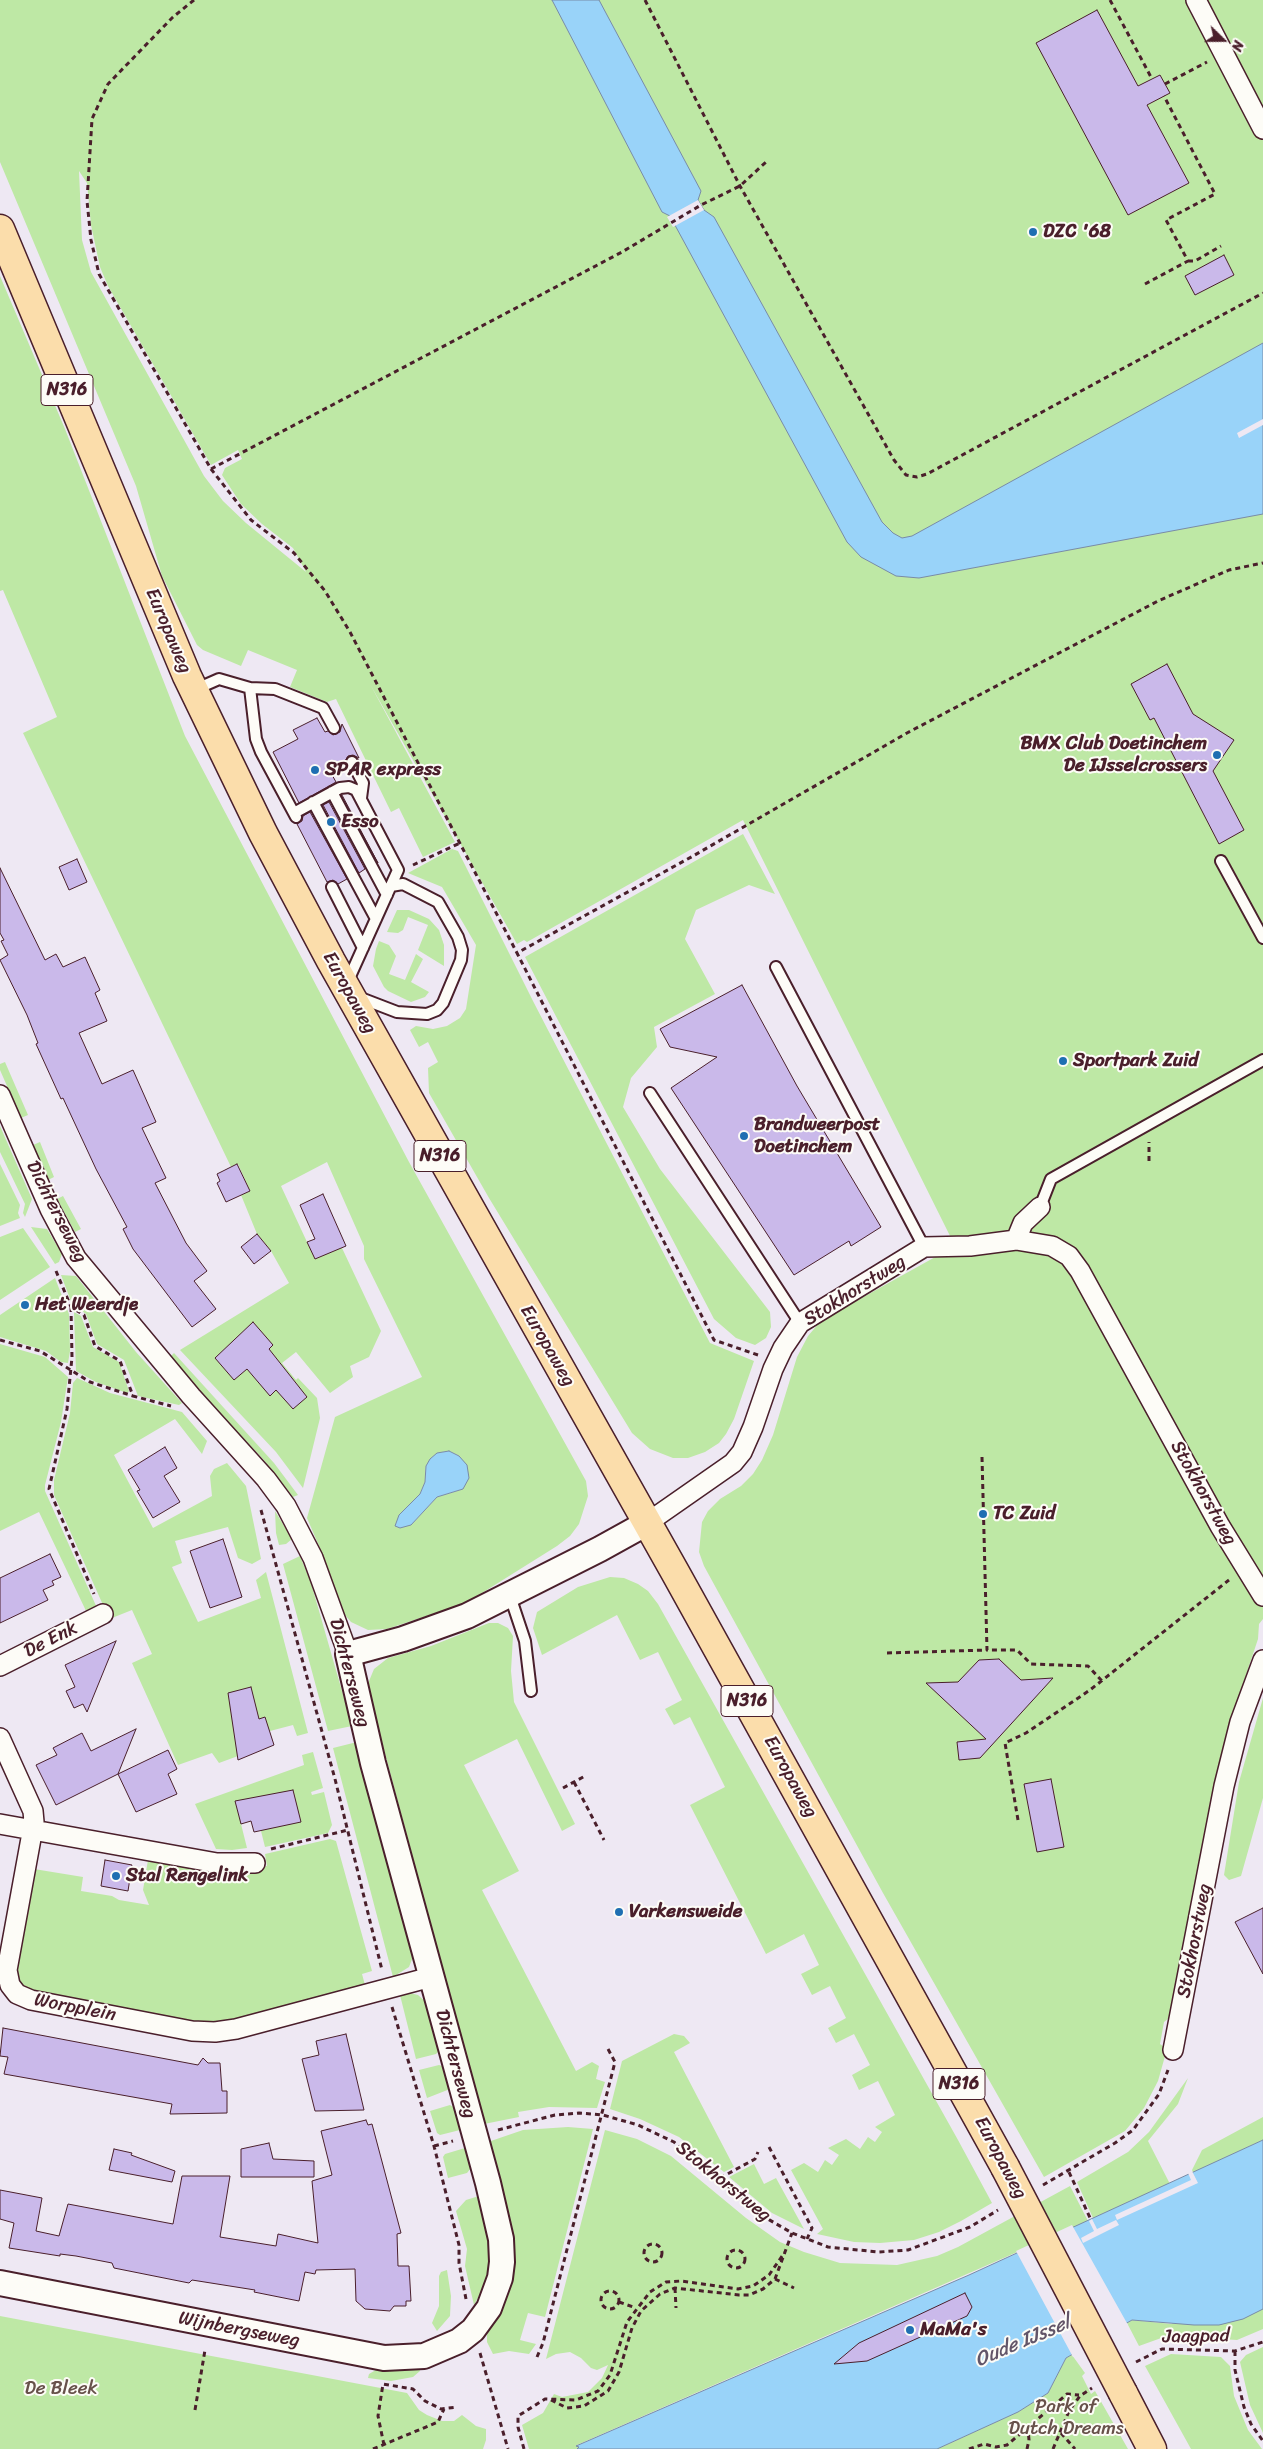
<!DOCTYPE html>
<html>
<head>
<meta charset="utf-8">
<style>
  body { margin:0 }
  #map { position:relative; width:1263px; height:2449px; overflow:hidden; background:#eee8f3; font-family:Sriracha,sans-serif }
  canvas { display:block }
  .north { position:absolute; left:1198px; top:15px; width:50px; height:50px; -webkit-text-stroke:4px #fdfcf7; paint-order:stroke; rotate:112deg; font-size:14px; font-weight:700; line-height:20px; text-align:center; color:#4a1f2b }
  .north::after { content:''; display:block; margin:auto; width:18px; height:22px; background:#4a1f2b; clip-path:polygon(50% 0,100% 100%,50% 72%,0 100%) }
</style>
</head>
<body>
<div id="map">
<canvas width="1263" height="2449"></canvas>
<div class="north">N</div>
</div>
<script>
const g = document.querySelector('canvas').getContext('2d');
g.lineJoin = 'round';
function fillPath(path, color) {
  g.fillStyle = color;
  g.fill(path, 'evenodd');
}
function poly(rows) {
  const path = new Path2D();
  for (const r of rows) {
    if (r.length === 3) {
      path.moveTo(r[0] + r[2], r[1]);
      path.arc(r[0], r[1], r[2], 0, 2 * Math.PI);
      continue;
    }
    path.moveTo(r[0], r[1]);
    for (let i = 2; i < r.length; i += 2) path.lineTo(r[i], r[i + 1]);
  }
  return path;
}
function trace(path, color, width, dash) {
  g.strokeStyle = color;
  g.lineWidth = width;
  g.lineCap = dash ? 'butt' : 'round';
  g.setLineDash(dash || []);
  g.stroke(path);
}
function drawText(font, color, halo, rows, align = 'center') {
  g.font = font + ' Sriracha,sans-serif';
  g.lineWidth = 4;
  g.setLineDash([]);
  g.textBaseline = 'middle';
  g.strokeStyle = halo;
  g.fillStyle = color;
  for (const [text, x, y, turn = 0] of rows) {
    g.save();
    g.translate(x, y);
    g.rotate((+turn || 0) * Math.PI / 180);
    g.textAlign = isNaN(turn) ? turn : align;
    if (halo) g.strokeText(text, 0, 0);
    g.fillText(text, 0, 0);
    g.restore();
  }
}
fillPath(poly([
  [0,0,1263,0,1263,1619,1259,1624,1258,1639,1226,1735,1192,1902,1174,2014,1164,2022,1160,2044,1167,2049,1158,2081,1144,2108,1125,2131,1044,2177,883,1893,704,1566,699,1552,702,1522,708,1511,720,1499,741,1486,753,1474,762,1460,773,1435,797,1357,808,1336,819,1323,840,1310,955,1246,743,820,527,942,524,940,517,944,370,684,455,842,423,857,399,808,391,812,336,699,327,702,290,687,297,670,248,650,241,666,203,650,197,645,162,576,136,486,0,162],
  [79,171,87,183,91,225,100,267,108,286,211,465,238,450,242,459,225,468,222,475,241,504,262,524,293,548,306,572,246,523,223,501,204,476,91,272,82,240],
  [0,276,65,429,185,736,409,1162,586,1481,588,1496,579,1524,570,1536,557,1546,466,1603,387,1629,368,1630,351,1622,345,1615,322,1553,307,1518,335,1417,422,1377,364,1259,364,1246,327,1162,281,1186,307,1242,342,1248,381,1331,369,1357,350,1366,353,1377,330,1393,296,1352,282,1363,296,1380,298,1378,317,1398,320,1418,303,1488,276,1452,180,1350,289,1283,271,1251,257,1234,241,1195,250,1191,238,1164,231,1167,23,733,57,717,3,590,0,591],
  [449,1451,459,1456,463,1489,437,1497,411,1525,399,1515,420,1494,425,1482,426,1466,437,1453],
  [743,834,775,894,749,885,696,910,685,939,715,994,654,1027,657,1047,631,1078,623,1107,660,1169,770,1312,771,1327,766,1338,755,1345,736,1338,714,1319,525,957],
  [452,849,458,851,534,1003,710,1343,754,1361,734,1419,726,1434,719,1443,705,1452,688,1458,673,1458,650,1449,632,1433,489,1198,429,1093,428,1068,438,1062,428,1042,419,1047,410,1030,416,1026,433,1029,447,1026,460,1018,466,1009,476,945,442,887,408,873],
  [397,910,409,910,429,919,439,930,444,945,444,966,418,950,428,925,408,917,403,930,398,933,387,932],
  [379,941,389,945,396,956,389,974,405,980,416,954,423,959,411,982,429,992,425,997,411,1002,388,991,384,987,373,966,376,949],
  [5,1062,28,1115,21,1118,0,1070,0,1064],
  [0,1126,32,1199,25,1217,23,1213,25,1204,0,1152],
  [40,1142,54,1177,48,1180,33,1145],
  [0,1164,20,1205,18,1213,20,1218,0,1226],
  [63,1196,81,1229,75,1232,57,1199],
  [31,1227,47,1229,62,1254,59,1262,55,1264],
  [23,1228,50,1267,0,1300,0,1237],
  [61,1275,76,1276,136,1352,182,1403,179,1405,138,1396,124,1360,97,1344,86,1314,72,1304],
  [55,1278,69,1314,70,1351,68,1363,61,1362,46,1351,0,1337,0,1315],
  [74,1312,81,1316,93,1347,119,1362,129,1391,127,1393,96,1382,76,1371],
  [0,1344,45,1357,68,1377,61,1422,45,1485,45,1491,97,1608,87,1613,39,1512,0,1531],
  [174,1353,274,1463,298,1495,293,1497,263,1459,210,1403,170,1357],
  [77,1378,110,1393,182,1412,207,1441,202,1454,175,1419,114,1455,153,1528,212,1496,210,1476,214,1469,227,1463,246,1486,261,1559,252,1564,238,1558,228,1527,175,1541,182,1563,172,1567,198,1622,261,1598,256,1580,266,1572,308,1733,297,1736,293,1725,270,1731,238,1756,219,1763,212,1753,178,1765,132,1663,152,1654,132,1610,112,1618,105,1604,103,1605,54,1495,54,1480,70,1413,73,1383],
  [275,1511,292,1539,286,1544,279,1545,276,1533],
  [300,1556,311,1583,352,1726,328,1731,283,1564],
  [610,1577,624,1578,638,1584,648,1591,658,1604,958,2140,992,2203,961,2221,939,2232,914,2240,880,2243,854,2242,817,2234,823,2229,791,2170,804,2163,818,2172,825,2160,832,2165,839,2155,828,2148,846,2139,860,2149,868,2137,875,2142,882,2132,875,2127,895,2115,878,2081,859,2090,852,2075,870,2065,854,2034,836,2043,828,2028,846,2018,830,1986,812,1995,801,1974,819,1965,804,1934,766,1954,690,1805,725,1787,690,1717,674,1725,665,1709,682,1700,658,1652,640,1660,617,1615,542,1655,533,1628,537,1612,578,1587],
  [489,1623,498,1623,508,1628,513,1636,511,1671,514,1702,575,1824,562,1831,517,1739,464,1765,519,1871,482,1890,576,2071,592,2062,599,2066,596,2079,605,2082,597,2108,549,2107,518,2112,519,2117,484,2124,367,1686,374,1669,388,1658,431,1646],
  [1263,1698,1263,1798,1241,1876,1229,1880,1224,1875,1239,1782],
  [357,1742,414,1954,409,1967,393,1977,333,1748],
  [313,1752,323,1788,311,1792,312,1795,324,1792,332,1825,328,1833,265,1847,261,1831,251,1821,241,1824,247,1848,232,1850,216,1849,195,1804,304,1765,302,1755],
  [330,1839,336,1841,372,1971,362,1974,365,1985,242,2019,220,2022,198,2022,162,2017,29,1990,21,1984,17,1975,16,1963,34,1869,83,1877,81,1891,112,1896,119,1900,149,1905,143,1890,148,1860,195,1868,254,1868,267,1866,265,1854],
  [410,1993,418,1995,427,2003,440,2050,436,2054,416,2059,400,1995],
  [674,2034,684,2036,690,2043,674,2052,734,2167,724,2172,679,2137,640,2119,610,2109,622,2061],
  [439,2065,445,2067,450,2089,427,2098,419,2070],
  [1188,2078,1178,2104,1148,2141,1170,2184,1093,2218,1077,2182,1128,2152,1149,2132],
  [450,2105,455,2108,460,2130,440,2135,437,2133,430,2111],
  [1263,2117,1263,2140,1193,2173,1192,2170,1202,2150],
  [568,2127,593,2129,545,2317,528,2313,520,2340,536,2344,529,2354,509,2351,493,2354,487,2342,487,2335,514,2272,515,2252,514,2238,488,2142,523,2130],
  [605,2130,637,2139,671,2156,746,2218,780,2242,804,2252,840,2263,897,2265,937,2256,958,2247,1070,2186,1088,2221,577,2445,580,2447,577,2449,529,2449,522,2425,543,2413,554,2394,562,2397,588,2392,602,2378,608,2365,597,2370,591,2368,581,2358,570,2352,556,2354,546,2359],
  [465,2148,471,2168,467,2173,448,2178,443,2157,445,2154],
  [754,2164,764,2184,776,2178,804,2229,772,2213,729,2177],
  [479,2196,490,2234,491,2261,486,2283,474,2305,465,2266,467,2249,456,2211,466,2200],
  [447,2270,451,2296,450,2316,437,2331,432,2323,439,2306,439,2276,441,2272],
  [1263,2303,1263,2329,1237,2340,1173,2336,1164,2337,1139,2346,1127,2323,1132,2320,1172,2324,1174,2321],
  [0,2316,407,2393,419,2410,427,2415,442,2421,454,2421,462,2415,476,2426,486,2429,486,2440,483,2449,0,2449],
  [1263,2347,1263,2433,1250,2405,1240,2362,1246,2355],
  [1171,2354,1221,2357,1230,2366,1234,2396,1248,2430,1262,2449,1191,2449,1145,2366],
  [1072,2355,1085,2373,1082,2376,1091,2394,1095,2391,1128,2449,937,2449,1018,2412,1048,2393,1066,2358],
  [381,2367,419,2367,420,2371,413,2377,391,2381,368,2378,369,2374]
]), '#bee8a5');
const water = poly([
  [552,0,599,0,701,191,698,200,704,210,714,217,882,522,893,533,902,538,912,536,1263,343,1263,514,919,578,896,576,861,557,847,542,670,216,662,212,552,0],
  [449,1451,459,1456,467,1465,469,1478,463,1489,437,1497,411,1525,400,1528,395,1526,399,1515,420,1494,425,1482,426,1466,430,1459,437,1453,449,1451],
  [1263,2140,1263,2309,1243,2319,1219,2325,1194,2325,1132,2320,1066,2358,1048,2393,1018,2412,937,2449,577,2449,579,2447,576,2446,969,2275,1263,2140]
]);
fillPath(water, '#99d3f9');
trace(water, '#798ba7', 1);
fillPath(poly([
  [698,200,704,210,673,227,667,217],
  [1263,419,1263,425,1239,438,1237,433],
  [1192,2171,1198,2183,1117,2220,1115,2215,1191,2180,1188,2173],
  [1092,2219,1097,2229,1116,2220,1119,2225,1083,2243,1081,2238,1094,2231,1089,2221],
  [1072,2225,1128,2325,1073,2357,1016,2251]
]), '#eee8f3');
const building = poly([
  [1097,10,1138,86,1160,75,1170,93,1147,105,1189,183,1128,215,1036,43,1097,10],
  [1224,255,1234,275,1195,295,1185,276,1224,255],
  [1167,664,1193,714,1234,740,1213,771,1244,830,1219,844,1154,718,1150,720,1131,684,1167,664],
  [317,718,325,732,328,731,333,735,340,732,342,724,359,758,353,755,348,756,345,761,346,765,331,773,336,782,299,803,273,752,298,739,293,730,317,718],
  [341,795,342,795,378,863,341,795],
  [329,802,365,869,359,873,323,805,329,802],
  [310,812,347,879,338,884,333,880,327,882,297,824,302,821,303,816,310,812],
  [77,859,87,882,69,890,59,867,77,859],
  [0,868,45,960,56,954,63,967,85,957,100,990,95,993,107,1021,79,1033,102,1084,133,1070,156,1122,142,1128,166,1178,155,1183,186,1243,207,1271,194,1281,216,1309,192,1327,133,1249,123,1229,127,1227,96,1169,63,1098,61,1099,36,1044,38,1043,27,1015,0,960,8,955,1,941,4,940,0,933,0,868],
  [742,985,797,1086,881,1227,851,1246,849,1241,794,1275,671,1088,717,1057,670,1047,660,1029,742,985],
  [237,1164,250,1191,226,1202,217,1183,220,1181,217,1174,237,1164],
  [323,1194,346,1246,315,1259,307,1242,315,1239,300,1205,323,1194],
  [257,1234,271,1251,254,1264,241,1247,257,1234],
  [253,1322,273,1345,269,1349,307,1397,293,1409,276,1390,270,1396,247,1369,234,1380,215,1358,253,1322],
  [165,1447,177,1468,164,1476,180,1502,153,1518,137,1491,140,1490,128,1470,165,1447],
  [223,1539,242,1597,210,1608,190,1551,223,1539],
  [50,1554,61,1577,52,1581,54,1585,43,1590,48,1600,0,1623,0,1578,50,1554],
  [116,1641,87,1712,83,1704,74,1708,66,1691,75,1687,65,1665,116,1641],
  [999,1659,1021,1680,1053,1678,980,1758,959,1760,957,1742,986,1739,926,1683,958,1682,979,1660,999,1659],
  [251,1687,259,1719,265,1717,274,1745,238,1760,228,1693,251,1687],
  [136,1729,118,1774,168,1750,177,1769,168,1774,177,1794,136,1812,118,1774,56,1805,36,1765,57,1755,53,1748,82,1733,91,1751,136,1729],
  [1051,1779,1064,1847,1037,1852,1024,1784,1051,1779],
  [293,1790,301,1822,254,1832,251,1821,241,1824,235,1801,293,1790],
  [105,1860,132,1865,128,1891,101,1886,105,1860],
  [1263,1908,1263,1974,1235,1922,1263,1908],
  [3,2028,198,2065,203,2058,208,2063,220,2063,222,2091,227,2091,227,2113,170,2114,172,2104,4,2074,8,2057,0,2056,3,2028],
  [346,2034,364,2110,315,2111,302,2059,319,2055,316,2041,346,2034],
  [366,2120,368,2125,372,2124,401,2233,397,2234,398,2266,409,2266,411,2301,406,2301,406,2306,394,2306,390,2311,365,2309,356,2301,355,2269,316,2270,315,2274,305,2272,299,2301,254,2292,255,2290,192,2280,189,2283,114,2268,112,2263,76,2256,60,2254,60,2256,9,2248,14,2223,0,2219,0,2190,42,2198,36,2231,59,2236,68,2204,173,2224,182,2176,230,2176,220,2237,276,2246,278,2234,318,2243,312,2181,332,2175,321,2131,366,2120],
  [269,2143,273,2159,314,2161,314,2177,241,2177,241,2149,269,2143],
  [114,2149,132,2153,131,2155,175,2171,172,2182,109,2170,114,2149],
  [965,2293,972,2307,967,2316,867,2361,834,2364,859,2343,965,2293]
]);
fillPath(building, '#cab9ea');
trace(building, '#4a1f2b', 1);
const service = poly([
  [250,688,256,739,261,752,296,817],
  [194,690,219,679,250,688,275,689,323,708,334,728],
  [352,762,363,783,361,798],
  [332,792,387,895],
  [313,802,376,919],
  [294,813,340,788,349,787,356,790,398,870,347,983],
  [1221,861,1263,938],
  [332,887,363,948],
  [776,967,924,1247],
  [358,997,397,1012,427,1014,437,1010,443,1003,461,960,462,950,458,937,438,902,403,884,391,886],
  [650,1093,800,1323],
  [1040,1207,1051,1179,1263,1060],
  [510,1596,525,1641,531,1691]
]);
const minor = poly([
  [1196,0,1263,129],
  [0,1095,50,1209,76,1258,191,1396,266,1479,286,1506,313,1558,348,1654],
  [1016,1240,1023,1223,1040,1207],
  [647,1523,733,1463,742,1452,753,1427,773,1369,783,1348,800,1323,924,1247,970,1246,1016,1240,1052,1246,1069,1256,1080,1271,1220,1526,1263,1596],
  [0,1666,103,1614],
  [0,1738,33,1811,34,1822,7,1970,10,1985,17,1994,31,2000,192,2031,215,2032,236,2029,431,1977],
  [0,1824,217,1863,255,1863],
  [1173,2050,1224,1786,1240,1722,1263,1660]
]);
const tertiary = poly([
  [0,2283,384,2358,424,2356,459,2341,473,2330,489,2308,500,2278,502,2262,501,2239,488,2183,373,1763,348,1654,403,1639,467,1616,600,1549,647,1523]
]);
const primary = poly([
  [0,229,187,676,263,833,331,961,675,1572,1005,2167],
  [1123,2393,1152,2449]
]);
trace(service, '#4a1f2b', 14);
trace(minor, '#4a1f2b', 22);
trace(tertiary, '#4a1f2b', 28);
trace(primary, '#4a1f2b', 31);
trace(poly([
  [194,0,173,17,108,84,92,119,87,201,91,240,99,274,211,469,251,520,294,553,325,591,350,632,517,953],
  [645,0,740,186,894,460,906,475,917,477,927,474,1263,293],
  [1110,0,1152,79],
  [1165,84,1207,62],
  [1188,261,1195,261,1221,246],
  [1145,284,1188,261,1166,220,1215,194,1164,96],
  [211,469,622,252,701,205,740,186,766,162],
  [413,865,460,843],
  [1149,1161,1149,1142],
  [56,1271,71,1307,84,1315,95,1346,120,1361,133,1396,171,1406],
  [71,1307,72,1357,67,1409,49,1489,94,1594],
  [0,1340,40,1351,90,1382,133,1396],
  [758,1355,714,1340,517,953,693,856,907,733,1158,601,1229,570,1263,563],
  [982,1457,987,1650,1017,1650,1031,1664,1088,1666,1102,1681],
  [261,1510,335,1779,382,1970],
  [887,1653,987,1650],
  [574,1782,604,1840],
  [563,1788,585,1776],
  [1018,1820,1005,1743,1026,1733,1090,1690,1229,1580],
  [271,1849,348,1830],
  [392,2007,434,2146,459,2245,459,2263,466,2299],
  [498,2130,555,2115,579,2113,603,2115,638,2125,674,2142,766,2218,792,2233,828,2247,879,2252,908,2250,970,2227,998,2210],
  [434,2146,453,2141],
  [769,2147,812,2228,807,2239],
  [1069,2172,1091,2220],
  [720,2178,755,2159,758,2152],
  [1043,2185,1115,2143,1133,2130,1159,2094,1168,2070],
  [653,2253,9],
  [736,2259,9],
  [775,2279,794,2288],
  [675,2288,676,2308],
  [610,2300,9],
  [619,2302,636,2308],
  [1235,2351,1235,2370,1244,2407,1251,2424,1263,2441],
  [480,2353,508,2449],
  [537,2357,543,2343,615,2062,608,2049],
  [1136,2362,1162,2349,1235,2351,1263,2342],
  [551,2400,567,2408,584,2406,608,2391,619,2372,632,2328,641,2311,660,2294,675,2288,739,2295,749,2295,763,2289,775,2279,792,2233],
  [195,2410,205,2350],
  [1061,2433,1075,2449],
  [384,2445,378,2416,383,2384,413,2389,425,2401,441,2409,457,2407],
  [373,2449,438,2422,444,2409],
  [524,2449,518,2427,518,2416,545,2399,576,2400,598,2391,610,2375,627,2322,650,2292,666,2282,681,2281,738,2289,753,2286,769,2275,785,2252],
  [969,2449,984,2444,996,2447,1007,2445,1067,2394,1079,2395],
  [1027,2449,1029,2440,1028,2429],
  [1053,2449,1069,2411,1080,2396,1092,2388]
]), '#4a1f2b', 3, [5, 4]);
trace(service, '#fdfcf7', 10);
trace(minor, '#fdfcf7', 19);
trace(tertiary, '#fdfcf7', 24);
trace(primary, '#fbddab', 28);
const primaryBridge = poly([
  [1005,2167,1123,2393]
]);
trace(primaryBridge, '#4a1f2b', 31, []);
trace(primaryBridge, '#fbddab', 28);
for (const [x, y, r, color] of [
  [1033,232,5,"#1f6fb2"],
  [1217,755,5,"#1f6fb2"],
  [315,770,5,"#1f6fb2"],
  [331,822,5,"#1f6fb2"],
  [1063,1061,5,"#1f6fb2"],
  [744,1136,5,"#1f6fb2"],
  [25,1305,5,"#1f6fb2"],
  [983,1514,5,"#1f6fb2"],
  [116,1876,5,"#1f6fb2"],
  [619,1912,5,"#1f6fb2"],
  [910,2330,5,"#1f6fb2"]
]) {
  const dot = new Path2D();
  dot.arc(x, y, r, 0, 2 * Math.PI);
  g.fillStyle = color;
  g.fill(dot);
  trace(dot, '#fdfcf7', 2);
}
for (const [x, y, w] of [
  [67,390,52],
  [440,1156,52],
  [747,1701,52],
  [959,2084,52]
]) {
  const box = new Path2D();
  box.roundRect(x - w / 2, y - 15.5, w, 31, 4);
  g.fillStyle = '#fdfcf7';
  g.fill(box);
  trace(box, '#4a1f2b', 1);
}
drawText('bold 18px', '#4a1f2b', null, [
  ["N316",67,390],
  ["N316",440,1156],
  ["N316",747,1701],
  ["N316",959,2084]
]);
drawText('bold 19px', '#4a1f2b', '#fdfcf7', [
  ["DZC '68",1043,232],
  ["BMX Club Doetinchem",1207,744,"right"],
  ["De IJsselcrossers",1207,766,"right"],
  ["SPAR express",325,770],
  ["Esso",341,822],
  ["Sportpark Zuid",1073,1061],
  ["Brandweerpost",754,1125],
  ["Doetinchem",754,1147],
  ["Het Weerdje",35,1305],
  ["TC Zuid",993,1514],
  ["Stal Rengelink",126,1876],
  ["Varkensweide",629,1912],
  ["MaMa's",920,2330]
], 'left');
drawText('19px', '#4a1f2b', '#fdfcf7', [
  ["Europaweg",168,631,67],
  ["Europaweg",349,993,61],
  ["Dichterseweg",56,1212,63],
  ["Stokhorstweg",855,1291,-32],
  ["Europaweg",547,1346,60],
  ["Stokhorstweg",1203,1493,61],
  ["De Enk",51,1640,-27],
  ["Dichterseweg",349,1673,75],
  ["Europaweg",790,1777,61],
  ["Stokhorstweg",1195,1941,-79],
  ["Worpplein",75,2008,11],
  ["Dichterseweg",455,2064,75],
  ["Europaweg",1000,2158,62],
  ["Stokhorstweg",723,2182,39],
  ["Wijnbergseweg",239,2330,11],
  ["Jaagpad",1196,2337,-1]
]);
drawText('19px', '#67514a', '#fdfcf7', [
  ["De Bleek",61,2389],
  ["Park of",1066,2407],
  ["Dutch Dreams",1066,2429]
]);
drawText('italic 20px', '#625569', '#fdfcf7', [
  ["Oude IJssel",1023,2342,-23]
]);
</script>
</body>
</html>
